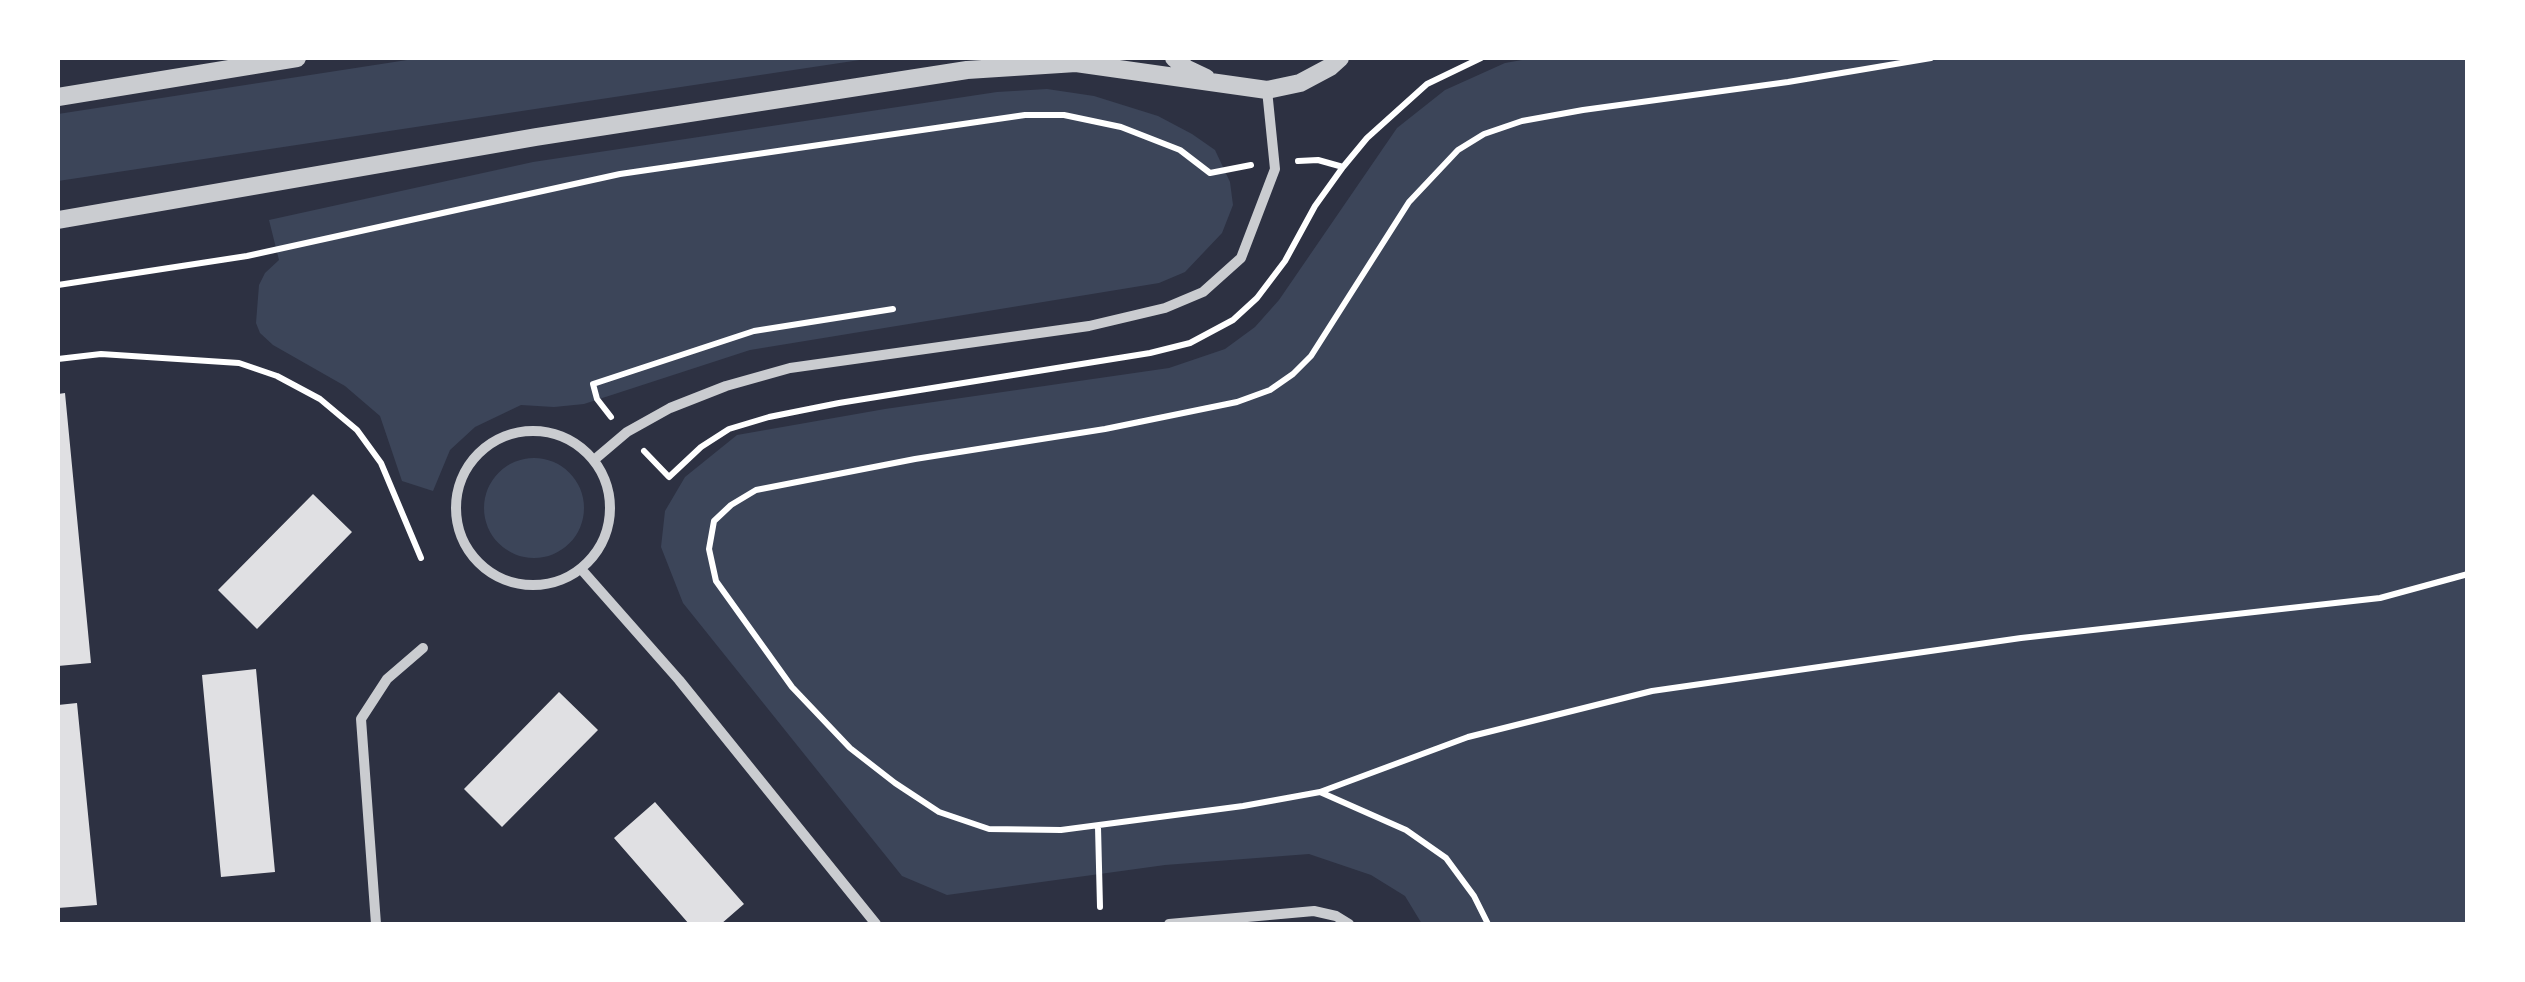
<!DOCTYPE html>
<html>
<head>
<meta charset="utf-8">
<style>
  body { margin:0 }
  #map { position:relative; width:2525px; height:982px; overflow:hidden; background:#2d3142; font-family:Signika,sans-serif }
  canvas { display:block }
  .frame { position:absolute; inset:0; border:60px solid #fff; pointer-events:none }
</style>
</head>
<body>
<div id="map">
<canvas width="2525" height="982"></canvas>
<div class="frame"></div>
</div>
<script>
const g = document.querySelector('canvas').getContext('2d');
g.lineJoin = 'round';
function fillPath(path, color) {
  g.fillStyle = color;
  g.fill(path, 'evenodd');
}
function poly(rows) {
  const path = new Path2D();
  for (const r of rows) {
    if (r.length === 3) {
      path.moveTo(r[0] + r[2], r[1]);
      path.arc(r[0], r[1], r[2], 0, 2 * Math.PI);
      continue;
    }
    path.moveTo(r[0], r[1]);
    for (let i = 2; i < r.length; i += 2) path.lineTo(r[i], r[i + 1]);
  }
  return path;
}
function trace(path, color, width, dash) {
  g.strokeStyle = color;
  g.lineWidth = width;
  g.lineCap = dash ? 'butt' : 'round';
  g.setLineDash(dash || []);
  g.stroke(path);
}
fillPath(poly([
  [420,58,873,58,58,181,58,114],
  [1533,58,2467,58,2467,924,1422,924,1405,896,1371,875,1309,854,1165,865,947,895,902,876,683,603,661,547,665,511,685,477,737,435,885,409,1169,368,1225,349,1255,327,1279,300,1397,128,1445,90,1505,63],
  [1047,89,1094,96,1158,116,1192,134,1215,150,1230,182,1233,205,1222,233,1185,272,1159,283,750,350,584,404,554,407,521,405,475,427,450,450,433,491,402,481,380,416,345,386,273,345,260,333,256,323,259,285,265,273,279,260,269,220,533,162,997,92],
  [534,508,50]
]), '#3c4559');
fillPath(poly([
  [65,393,91,663,58,666,58,394],
  [313,494,352,532,257,629,218,590],
  [256,669,275,872,221,877,202,675],
  [559,692,598,730,502,827,464,789],
  [77,703,97,905,58,908,58,705],
  [655,802,744,904,721,924,689,924,614,838]
]), '#e0e0e3');
trace(poly([
  [1931,58,1788,82,1583,110,1522,121,1484,134,1458,150,1409,202,1311,356,1293,374,1270,390,1237,402,1105,429,915,459,756,490,731,505,714,521,709,549,716,581,792,687,850,748,895,783,939,812,989,829,1061,830,1243,806,1320,792,1468,737,1652,691,2021,638,2380,598,2468,574],
  [1298,161,1318,160,1343,167,1367,138,1427,84,1481,58],
  [58,285,247,256,620,174,1025,115,1064,115,1121,127,1180,150,1210,173,1251,165],
  [58,359,101,354,239,363,277,376,320,399,357,430,381,463,421,558],
  [611,417,597,399,593,384,754,331,893,309],
  [644,451,669,477,701,447,729,429,769,417,839,403,1150,353,1190,343,1233,320,1257,298,1285,261,1315,206,1343,167],
  [1320,792,1406,830,1446,858,1474,896,1488,924],
  [1098,827,1100,907]
]), '#fff', 6);
trace(poly([
  [533,508,77],
  [594,460,627,432,670,408,726,386,790,368,1089,326,1165,308,1203,292,1241,258,1275,169,1267,90],
  [581,569,679,680,876,924],
  [376,924,361,719,387,679,423,648],
  [1169,924,1314,911,1336,916,1349,924]
]), '#caccd0', 10);
trace(poly([
  [1174,58,1187,69,1206,78],
  [58,97,297,58],
  [58,220,536,137,967,70,1076,63,1267,90,1300,83,1330,67,1340,58]
]), '#caccd0', 18);
</script>
</body>
</html>
